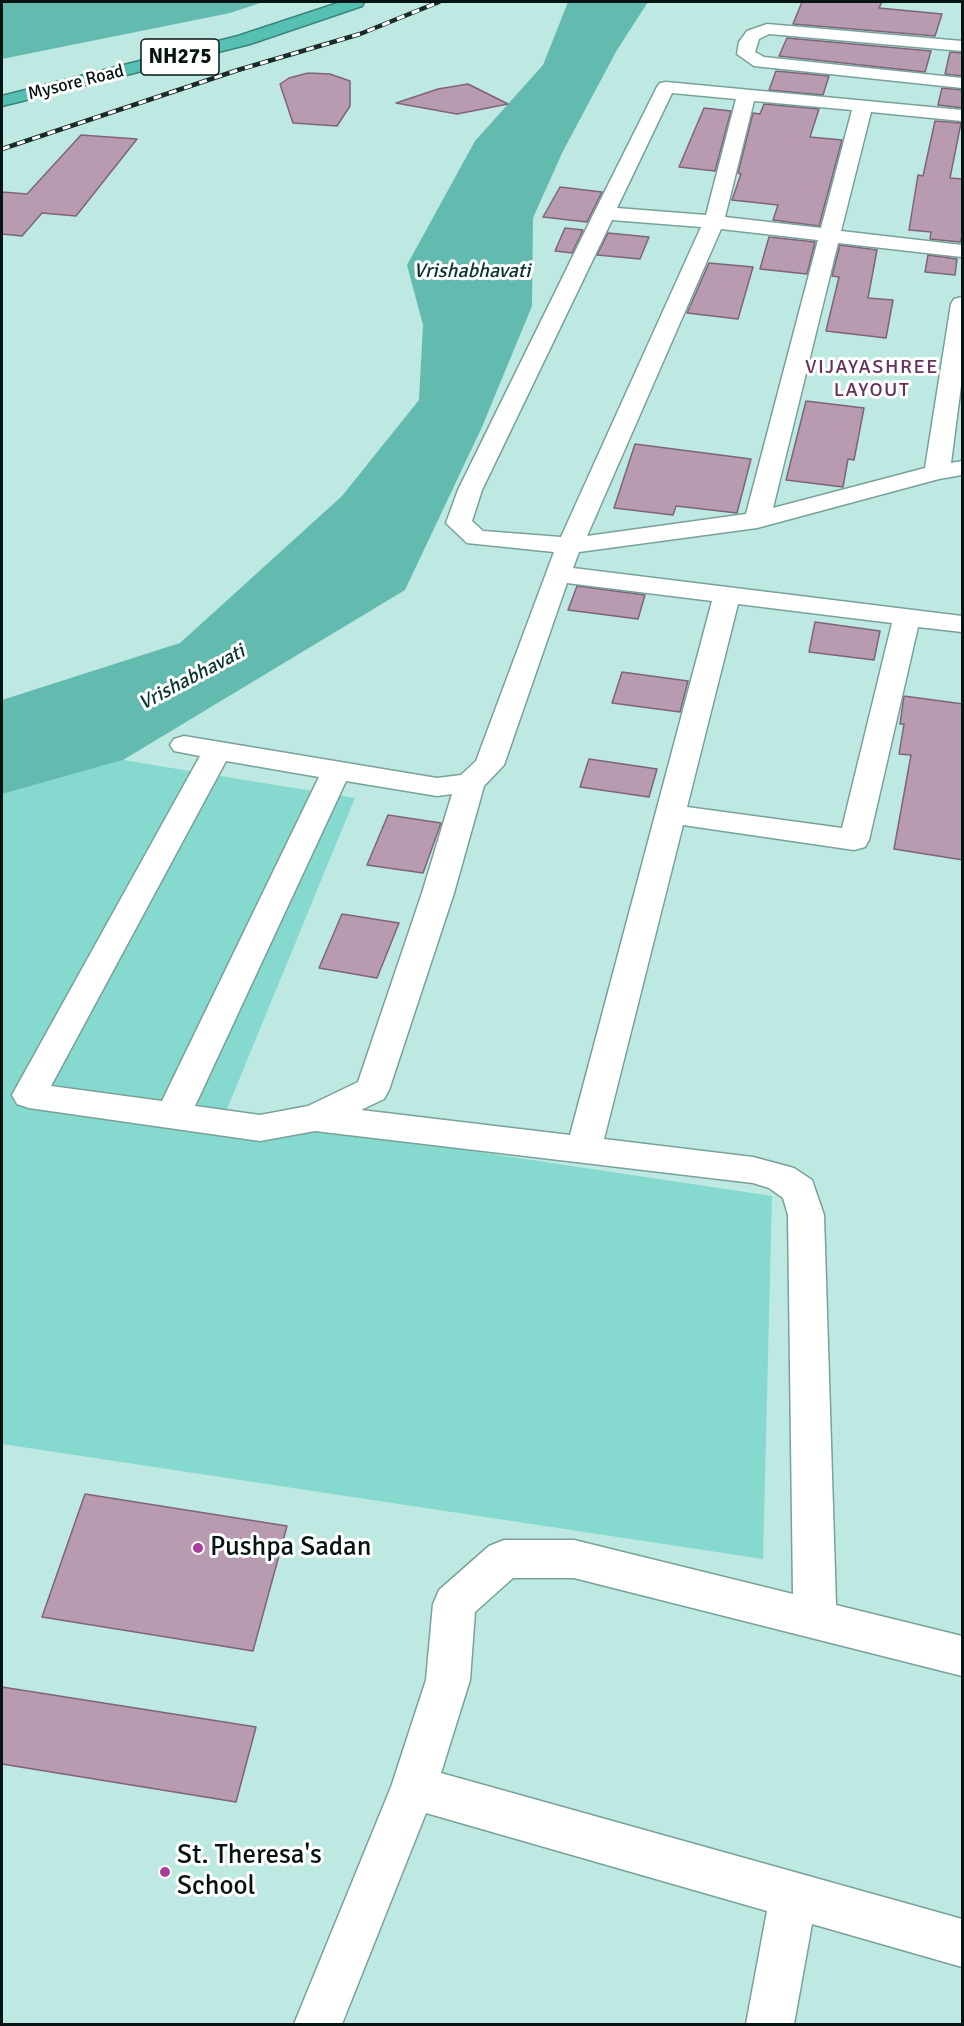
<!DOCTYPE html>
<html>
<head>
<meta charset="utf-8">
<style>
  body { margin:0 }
  #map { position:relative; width:964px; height:2026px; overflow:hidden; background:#bee9e2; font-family:Signika,sans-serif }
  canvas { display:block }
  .frame { position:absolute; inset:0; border:3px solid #061513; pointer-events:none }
</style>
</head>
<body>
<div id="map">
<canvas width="964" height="2026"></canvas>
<div class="frame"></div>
</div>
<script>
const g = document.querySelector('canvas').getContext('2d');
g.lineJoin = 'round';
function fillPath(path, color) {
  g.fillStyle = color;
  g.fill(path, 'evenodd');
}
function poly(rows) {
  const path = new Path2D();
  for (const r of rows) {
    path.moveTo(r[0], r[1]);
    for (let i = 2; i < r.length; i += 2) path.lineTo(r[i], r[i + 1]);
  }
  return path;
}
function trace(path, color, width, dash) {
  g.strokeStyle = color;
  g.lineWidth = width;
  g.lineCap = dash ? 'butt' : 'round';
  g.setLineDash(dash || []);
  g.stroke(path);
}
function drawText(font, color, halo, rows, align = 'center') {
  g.font = font + ' Signika,sans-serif';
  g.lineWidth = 6;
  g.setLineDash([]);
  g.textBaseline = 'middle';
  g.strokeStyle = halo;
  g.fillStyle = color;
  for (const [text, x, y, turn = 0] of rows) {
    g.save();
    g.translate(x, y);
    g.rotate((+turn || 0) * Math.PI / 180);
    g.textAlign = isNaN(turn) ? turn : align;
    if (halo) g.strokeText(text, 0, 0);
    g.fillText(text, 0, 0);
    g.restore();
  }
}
fillPath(poly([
  [123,760,355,798,225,1114,772,1196,763,1559,2,1444,2,794]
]), '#86d9ce');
fillPath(poly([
  [2,2,263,2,230,13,2,59],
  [568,2,648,2,617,50,563,151,533,218,532,306,482,427,405,590,123,760,2,794,2,700,180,643,342,496,419,400,423,325,407,265,475,141,543,65]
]), '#63baaf');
const building = poly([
  [802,2,882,2,879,8,942,14,935,36,793,24,802,2],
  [787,38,931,51,925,72,779,56,787,38],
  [950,52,963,53,963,76,945,74,950,52],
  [776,71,829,76,823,95,769,90,776,71],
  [308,73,330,74,350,81,350,106,337,126,293,123,280,84,289,78,308,73],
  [468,84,508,104,457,114,396,103,438,89,468,84],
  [942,88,963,90,963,108,938,105,942,88],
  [764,104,819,109,810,137,842,140,819,226,773,220,778,205,732,200,741,174,738,173,753,113,760,114,764,104],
  [704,108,731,111,715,171,679,167,704,108],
  [935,121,961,123,950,178,963,179,963,235,960,242,930,239,931,232,909,230,918,175,923,176,935,121],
  [81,135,137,139,76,216,42,213,22,236,2,234,2,192,27,194,81,135],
  [560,187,602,192,587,222,543,217,560,187],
  [565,228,583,230,572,253,555,251,565,228],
  [608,233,649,237,640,259,597,255,608,233],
  [769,237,815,242,807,274,760,269,769,237],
  [840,245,877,250,868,298,893,300,886,338,826,331,839,277,832,276,840,245],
  [928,255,957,259,955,275,925,272,928,255],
  [709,263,753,267,738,319,687,313,709,263],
  [806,401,864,408,854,460,848,459,843,487,786,480,806,401],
  [635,444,751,459,737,513,676,506,673,515,614,508,635,444],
  [577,586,645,595,638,619,568,610,577,586],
  [815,622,880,631,874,660,809,652,815,622],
  [622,672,688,681,680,712,612,703,622,672],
  [904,696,963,704,963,860,894,849,911,755,899,754,904,724,900,724,904,696],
  [589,759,657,769,649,797,580,787,589,759],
  [388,815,441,823,423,873,367,865,388,815],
  [342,914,399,923,377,978,319,968,342,914],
  [85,1494,287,1526,253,1651,42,1617,85,1494],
  [2,1687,256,1727,236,1802,2,1764,2,1687]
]);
fillPath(building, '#b89bb1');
trace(building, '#7e6478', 1.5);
const minor = poly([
  [767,24,962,41,962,51,769,34,759,39,755,52,764,57,962,78,962,88,754,66,737,54,739,42,747,31,767,24],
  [666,82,962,110,962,121,871,112,841,231,962,245,962,257,838,243,773,508,925,468,951,304,954,299,962,297,962,378,951,463,962,461,962,475,939,479,757,528,579,552,573,568,962,616,962,632,918,627,869,840,865,847,854,850,683,825,604,1139,753,1157,794,1168,812,1180,824,1215,836,1605,962,1636,962,1676,574,1578,513,1578,475,1612,470,1680,441,1773,962,1919,962,1967,812,1924,794,2024,746,2024,767,1911,426,1813,342,2024,294,2024,391,1787,426,1680,433,1604,439,1590,489,1546,504,1540,574,1540,793,1594,788,1215,783,1198,769,1188,753,1183,315,1131,260,1141,29,1108,17,1104,12,1095,200,756,174,751,170,745,174,739,184,736,437,778,461,775,476,761,554,552,467,543,446,523,458,490,594,213,657,87,660,83,666,82],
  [672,93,736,99,706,215,617,208,672,93],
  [754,101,852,110,821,228,725,217,754,101],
  [612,220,701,227,561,537,483,531,472,521,482,490,612,220],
  [721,229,818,240,746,514,587,536,721,229],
  [567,583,712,601,570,1135,361,1110,384,1099,389,1090,454,893,484,786,504,765,567,583],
  [738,604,892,623,842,828,687,807,738,604],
  [226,761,319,777,162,1101,51,1086,226,761],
  [346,781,437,796,452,794,422,893,358,1082,308,1106,260,1115,195,1106,346,781]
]);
const highway = poly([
  [341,2,364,2,362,6,250,44,2,106,2,96,238,36,341,2]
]);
trace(minor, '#78a19a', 3);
trace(highway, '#3a847b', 3);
fillPath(minor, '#fff');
fillPath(highway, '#56c0b3');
const rail = poly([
  [2,149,238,70,360,34,439,2]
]);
trace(rail, '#192b28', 4.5);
trace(rail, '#fff', 3, [8]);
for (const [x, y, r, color] of [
  [198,1548,6,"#aa3c9b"],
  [165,1872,6,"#aa3c9b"]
]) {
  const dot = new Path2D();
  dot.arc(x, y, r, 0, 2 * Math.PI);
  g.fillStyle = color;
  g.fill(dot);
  trace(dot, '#fff', 2);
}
drawText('18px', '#061513', '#fff', [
  ["Mysore Road",76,83,-14]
]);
drawText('italic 20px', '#0a3530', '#fff', [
  ["Vrishabhavati",472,272],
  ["Vrishabhavati",192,678,-28]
]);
g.letterSpacing = '1.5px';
drawText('20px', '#67315f', '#fff', [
  ["VIJAYASHREE",872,368],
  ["LAYOUT",872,391]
]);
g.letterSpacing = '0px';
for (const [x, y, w] of [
  [180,57,78]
]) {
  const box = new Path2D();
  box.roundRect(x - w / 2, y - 18, w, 36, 4.5);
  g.fillStyle = '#fff';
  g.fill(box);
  trace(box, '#061513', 1.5);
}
drawText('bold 21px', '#061513', null, [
  ["NH275",180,57]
]);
drawText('27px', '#061513', '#fff', [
  ["Pushpa Sadan",210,1548],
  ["St. Theresa's",177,1856],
  ["School",177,1887]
], 'left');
</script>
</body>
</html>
